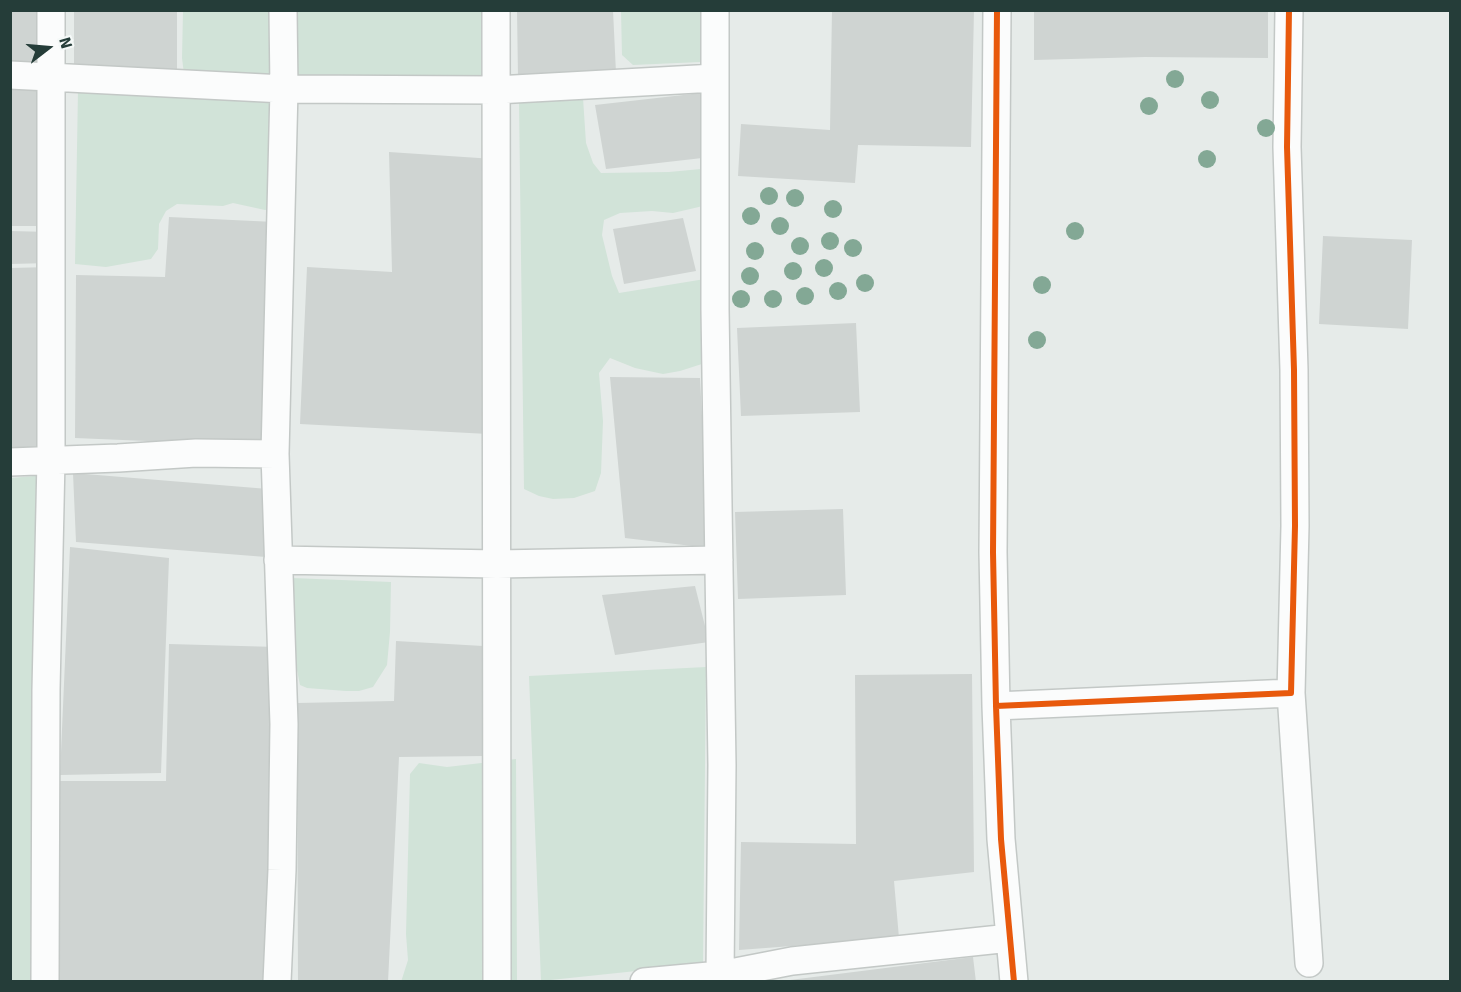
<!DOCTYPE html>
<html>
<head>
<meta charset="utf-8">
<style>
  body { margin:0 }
  #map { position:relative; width:1461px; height:992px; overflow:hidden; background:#e6ebe9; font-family:Signika,sans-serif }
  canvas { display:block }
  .frame { position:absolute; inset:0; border:12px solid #253d39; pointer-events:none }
  .north { position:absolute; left:18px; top:18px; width:60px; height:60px; -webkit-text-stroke:4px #f5f9f8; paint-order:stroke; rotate:74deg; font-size:16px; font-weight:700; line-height:24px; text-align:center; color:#253d39 }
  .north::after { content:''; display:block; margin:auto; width:21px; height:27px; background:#253d39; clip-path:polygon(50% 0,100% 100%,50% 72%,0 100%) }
</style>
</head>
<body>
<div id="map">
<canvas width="1461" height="992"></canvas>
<div class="frame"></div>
<div class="north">N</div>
</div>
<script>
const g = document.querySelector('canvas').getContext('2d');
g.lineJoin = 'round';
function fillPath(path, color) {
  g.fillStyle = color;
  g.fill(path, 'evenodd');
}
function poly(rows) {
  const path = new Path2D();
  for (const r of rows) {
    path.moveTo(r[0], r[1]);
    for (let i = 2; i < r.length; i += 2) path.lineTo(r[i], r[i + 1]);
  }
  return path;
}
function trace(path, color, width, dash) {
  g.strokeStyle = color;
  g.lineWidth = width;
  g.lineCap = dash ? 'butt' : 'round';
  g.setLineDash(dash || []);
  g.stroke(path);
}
fillPath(poly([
  [183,11,283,11,284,85,185,82,182,58],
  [297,11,502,11,502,85,297,87],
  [621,11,700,11,700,62,633,65,622,55],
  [78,90,282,99,279,207,265,210,233,203,223,206,177,204,166,211,159,224,158,249,151,259,106,267,75,264],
  [583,98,586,143,593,163,601,173,669,172,701,169,703,206,673,213,652,211,620,213,604,220,602,235,612,276,619,293,705,279,705,363,680,371,663,374,635,368,610,358,599,373,603,421,601,473,595,491,574,498,553,499,539,496,524,489,519,102],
  [55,474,41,981,11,982,11,478],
  [292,578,391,582,390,632,387,665,373,687,359,691,346,691,307,688,300,685,295,660],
  [706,667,703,964,541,981,529,676],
  [516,759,517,981,401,982,408,960,406,934,410,774,419,763,447,767]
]), '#d1e3d8');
fillPath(poly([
  [10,10,48,10,48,67,10,68],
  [74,10,177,10,177,79,74,75],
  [517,10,613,10,616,73,518,77],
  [832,10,974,10,971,147,858,145,855,183,738,176,741,124,830,130],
  [1034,10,1268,10,1268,58,1145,57,1034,60],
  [10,84,47,85,48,226,10,226],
  [701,93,711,157,606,169,595,105],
  [389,152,494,159,488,434,300,424,307,267,392,272],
  [169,217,275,222,266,446,75,438,76,275,165,277],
  [683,218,696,271,624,284,613,229],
  [10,231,50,232,50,263,10,264],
  [1323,236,1412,240,1408,329,1319,324],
  [51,267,49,458,10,459,10,268],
  [856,323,860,412,741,416,737,328],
  [610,377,700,378,709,548,625,538],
  [73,473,268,489,266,557,76,542],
  [843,509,846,595,738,599,735,512],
  [70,547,169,558,161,773,60,775],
  [695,586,709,642,615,655,602,595],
  [396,641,483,646,485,756,399,757,388,982,298,982,297,703,394,701],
  [169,644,277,647,274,982,57,982,57,781,166,781],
  [972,674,974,872,894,881,899,938,739,950,741,842,856,844,855,675],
  [973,957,976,982,790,982,790,980]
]), '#cfd4d2');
const minor = poly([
  [496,10,497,982],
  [715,10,715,309,722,765,720,975],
  [997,10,993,552,996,706,1001,839,1014,982],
  [10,75,284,89,496,90,715,78],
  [10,462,118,458,196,453,275,454],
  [278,560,497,564,719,560],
  [1291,693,1309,963],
  [996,706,1291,693,1295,526,1294,370,1287,147,1289,10],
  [45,982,46,690,51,459,51,10],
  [277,982,282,870,284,724,275,454,284,89,283,10],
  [644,982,720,975,792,961,1010,938]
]);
trace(minor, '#c3c8c6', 30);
trace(minor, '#fbfcfc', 27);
trace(poly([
  [997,10,993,552,996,706,1001,839,1014,982],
  [996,706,1291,693,1295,526,1294,370,1287,147,1289,10]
]), '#e8590c', 6);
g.fillStyle = '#83a895';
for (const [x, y] of [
  [1175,79],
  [1210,100],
  [1149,106],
  [1266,128],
  [1207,159],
  [769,196],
  [795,198],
  [833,209],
  [751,216],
  [780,226],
  [1075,231],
  [830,241],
  [800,246],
  [853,248],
  [755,251],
  [824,268],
  [793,271],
  [750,276],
  [865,283],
  [1042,285],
  [838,291],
  [805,296],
  [741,299],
  [773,299],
  [1037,340]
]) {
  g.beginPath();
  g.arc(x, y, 9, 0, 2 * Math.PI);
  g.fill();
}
</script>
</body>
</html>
